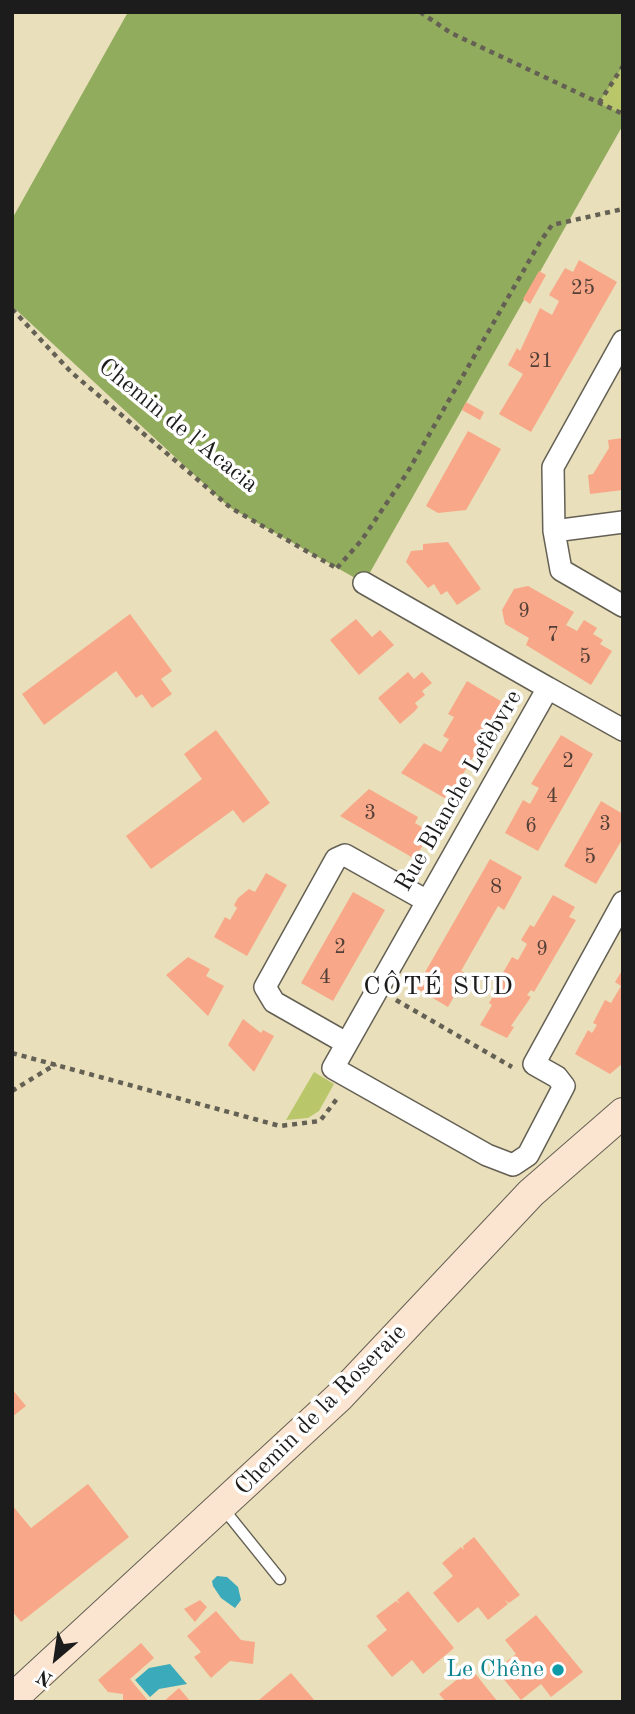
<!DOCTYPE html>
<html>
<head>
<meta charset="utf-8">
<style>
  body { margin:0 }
  #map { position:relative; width:635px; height:1714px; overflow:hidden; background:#e9dfbb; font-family:"Old Standard TT",serif }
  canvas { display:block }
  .frame { position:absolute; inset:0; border:14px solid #1c1c1c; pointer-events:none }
  .north { position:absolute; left:21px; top:1623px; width:70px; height:70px; -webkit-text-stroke:5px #fff; paint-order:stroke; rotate:209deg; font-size:19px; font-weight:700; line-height:28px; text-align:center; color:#1c1c1c }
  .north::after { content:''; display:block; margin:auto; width:24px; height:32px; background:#1c1c1c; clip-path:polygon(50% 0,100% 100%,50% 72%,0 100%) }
</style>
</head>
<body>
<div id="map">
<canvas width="635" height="1714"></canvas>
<div class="frame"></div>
<div class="north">N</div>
</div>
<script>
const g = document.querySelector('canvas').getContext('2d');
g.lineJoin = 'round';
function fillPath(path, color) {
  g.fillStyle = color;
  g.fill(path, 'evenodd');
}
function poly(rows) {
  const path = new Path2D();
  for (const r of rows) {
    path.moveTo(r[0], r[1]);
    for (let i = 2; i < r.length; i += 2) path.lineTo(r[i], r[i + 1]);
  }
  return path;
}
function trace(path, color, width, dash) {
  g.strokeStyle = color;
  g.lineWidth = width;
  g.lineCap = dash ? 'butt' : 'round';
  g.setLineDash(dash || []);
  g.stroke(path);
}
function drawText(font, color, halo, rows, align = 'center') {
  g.font = font + ' "Old Standard TT",serif';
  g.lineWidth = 7;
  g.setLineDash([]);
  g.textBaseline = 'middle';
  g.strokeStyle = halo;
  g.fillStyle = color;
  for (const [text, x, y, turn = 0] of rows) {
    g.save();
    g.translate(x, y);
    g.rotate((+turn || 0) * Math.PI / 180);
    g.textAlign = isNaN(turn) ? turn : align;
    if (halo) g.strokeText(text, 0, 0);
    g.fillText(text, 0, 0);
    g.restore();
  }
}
fillPath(poly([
  [623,66,623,115,599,103],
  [314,1072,334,1084,319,1111,308,1118,286,1120]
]), '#b9c76a');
fillPath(poly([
  [128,12,623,12,623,66,599,103,623,114,623,125,364,583,229,507,12,306,12,219]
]), '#92ac5e');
fillPath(poly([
  [217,1576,227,1577,238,1587,241,1600,235,1608,221,1598,213,1586,212,1581],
  [170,1664,187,1684,159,1689,150,1697,135,1680,149,1668]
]), '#3baaba');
fillPath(poly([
  [579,260,617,282,531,432,499,414,523,374,508,365,517,348,520,351,540,308,552,315,559,301,549,295,565,268,573,272],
  [539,271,546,275,530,304,523,299],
  [466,402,484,412,480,420,462,410],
  [468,431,501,449,466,510,438,513,426,506],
  [623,438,623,490,590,494,588,475,593,474,609,448,608,440],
  [448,542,481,589,457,605,447,591,441,595,434,584,428,588,406,562,411,551,423,550,423,544],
  [528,586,574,612,566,625,577,631,584,620,597,628,593,634,603,640,600,644,612,651,591,685,526,645,529,638,505,624,502,610,514,589],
  [130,614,172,671,161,679,172,694,152,708,142,694,136,698,116,671,44,725,22,694],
  [356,619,372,637,380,630,394,645,359,675,330,640],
  [408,672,414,679,422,672,432,683,422,691,425,695,415,703,418,707,415,711,400,724,378,698],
  [467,681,504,703,448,800,401,773,424,743,441,752,449,739,443,736,454,717,448,714],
  [216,730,270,803,243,823,233,810,151,869,126,836,202,779,184,754],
  [561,735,593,754,538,851,505,833,523,800,530,804,539,788,531,784],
  [369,789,418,817,415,823,430,832,415,859,340,816],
  [601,801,623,814,623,838,596,884,564,866],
  [490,859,522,877,504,910,498,906,461,971,467,974,448,1007,416,988],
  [266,873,287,885,247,956,214,937,225,917,230,920,237,908,234,905,238,898,249,889,255,892],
  [353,892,385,910,333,1001,301,983],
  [553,895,575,907,569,917,576,920,534,992,531,990,527,995,531,997,511,1026,514,1027,507,1038,480,1025,492,1005,489,1003,496,991,493,990,512,957,518,960,527,944,521,940,530,925,534,927],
  [188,957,210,969,206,976,224,986,208,1016,166,975],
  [623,969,623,1063,610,1074,575,1054,588,1030,592,1033,597,1025,593,1023,605,1000,611,1003,621,986,615,982],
  [243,1019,261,1033,263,1030,274,1036,254,1072,228,1045],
  [12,1389,26,1406,12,1417],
  [88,1484,129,1537,21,1622,12,1611,12,1505,31,1528],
  [474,1537,520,1595,509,1603,505,1600,508,1604,488,1620,478,1607,458,1623,433,1593,453,1576,442,1563,461,1547,464,1550,463,1546],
  [408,1591,454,1648,423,1674,412,1660,392,1677,367,1646,387,1630,376,1616,396,1601,400,1604,397,1600],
  [200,1600,207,1607,195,1622,184,1609],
  [216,1611,241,1640,255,1642,253,1664,230,1661,211,1678,194,1657,201,1652,187,1636],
  [536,1615,583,1672,551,1697,541,1684,521,1700,496,1670,516,1654,505,1640],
  [141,1643,154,1658,130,1679,149,1702,123,1702,123,1694,108,1692,98,1680],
  [471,1668,485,1686,498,1702,446,1702,439,1694],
  [291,1673,316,1702,261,1702,259,1700],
  [179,1688,191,1702,163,1702]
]), '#f8a888');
const lane = poly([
  [222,1507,280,1579]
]);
const street = poly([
  [623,341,553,467,554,531,561,570,623,606],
  [554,531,623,522],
  [364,583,548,688,333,1068,487,1155,513,1165,528,1155,564,1086,557,1077,534,1064,623,902],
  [548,688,623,730],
  [346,1043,274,1002,265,987,336,859,345,855,427,901]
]);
const secondary = poly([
  [12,1699,339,1397,531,1193,623,1113]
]);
trace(lane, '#646054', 13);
trace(street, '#646054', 24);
trace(secondary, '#646054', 32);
trace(poly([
  [420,12,451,33,623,114],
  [599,103,623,66],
  [12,309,71,372,231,508,338,569],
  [337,568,361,541,407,473,540,242,552,225,623,209],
  [396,1000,512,1067],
  [12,1053,280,1126,320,1121,339,1096],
  [12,1091,56,1064]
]), '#646054', 4.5, [5, 5]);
trace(lane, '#fff', 10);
trace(street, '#fff', 21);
trace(secondary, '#fce5d0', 30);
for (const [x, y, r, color] of [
  [558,1670,7,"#0f9aa8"]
]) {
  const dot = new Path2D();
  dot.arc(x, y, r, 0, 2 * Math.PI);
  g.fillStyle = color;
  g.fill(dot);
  trace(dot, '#fff', 2.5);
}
drawText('21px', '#533f37', null, [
  ["25",583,288],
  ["21",541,361],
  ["9",524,611],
  ["7",553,635],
  ["5",585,657],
  ["2",568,761],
  ["4",552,796],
  ["3",370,813],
  ["3",605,824],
  ["6",531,826],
  ["5",590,857],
  ["8",496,887],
  ["2",340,947],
  ["9",542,949],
  ["4",325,977]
]);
drawText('24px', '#1c1c1c', '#fff', [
  ["Chemin de l'Acacia",178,426,39],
  ["Rue Blanche Lefèbvre",459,791,-60],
  ["Chemin de la Roseraie",321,1410,-45]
]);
drawText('24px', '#0d838f', '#fff', [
  ["Le Chêne",544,1670]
], 'right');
g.letterSpacing = '2px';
drawText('26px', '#1c1c1c', '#fff', [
  ["CÔTÉ SUD",439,987]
]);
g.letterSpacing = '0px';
</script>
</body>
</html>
